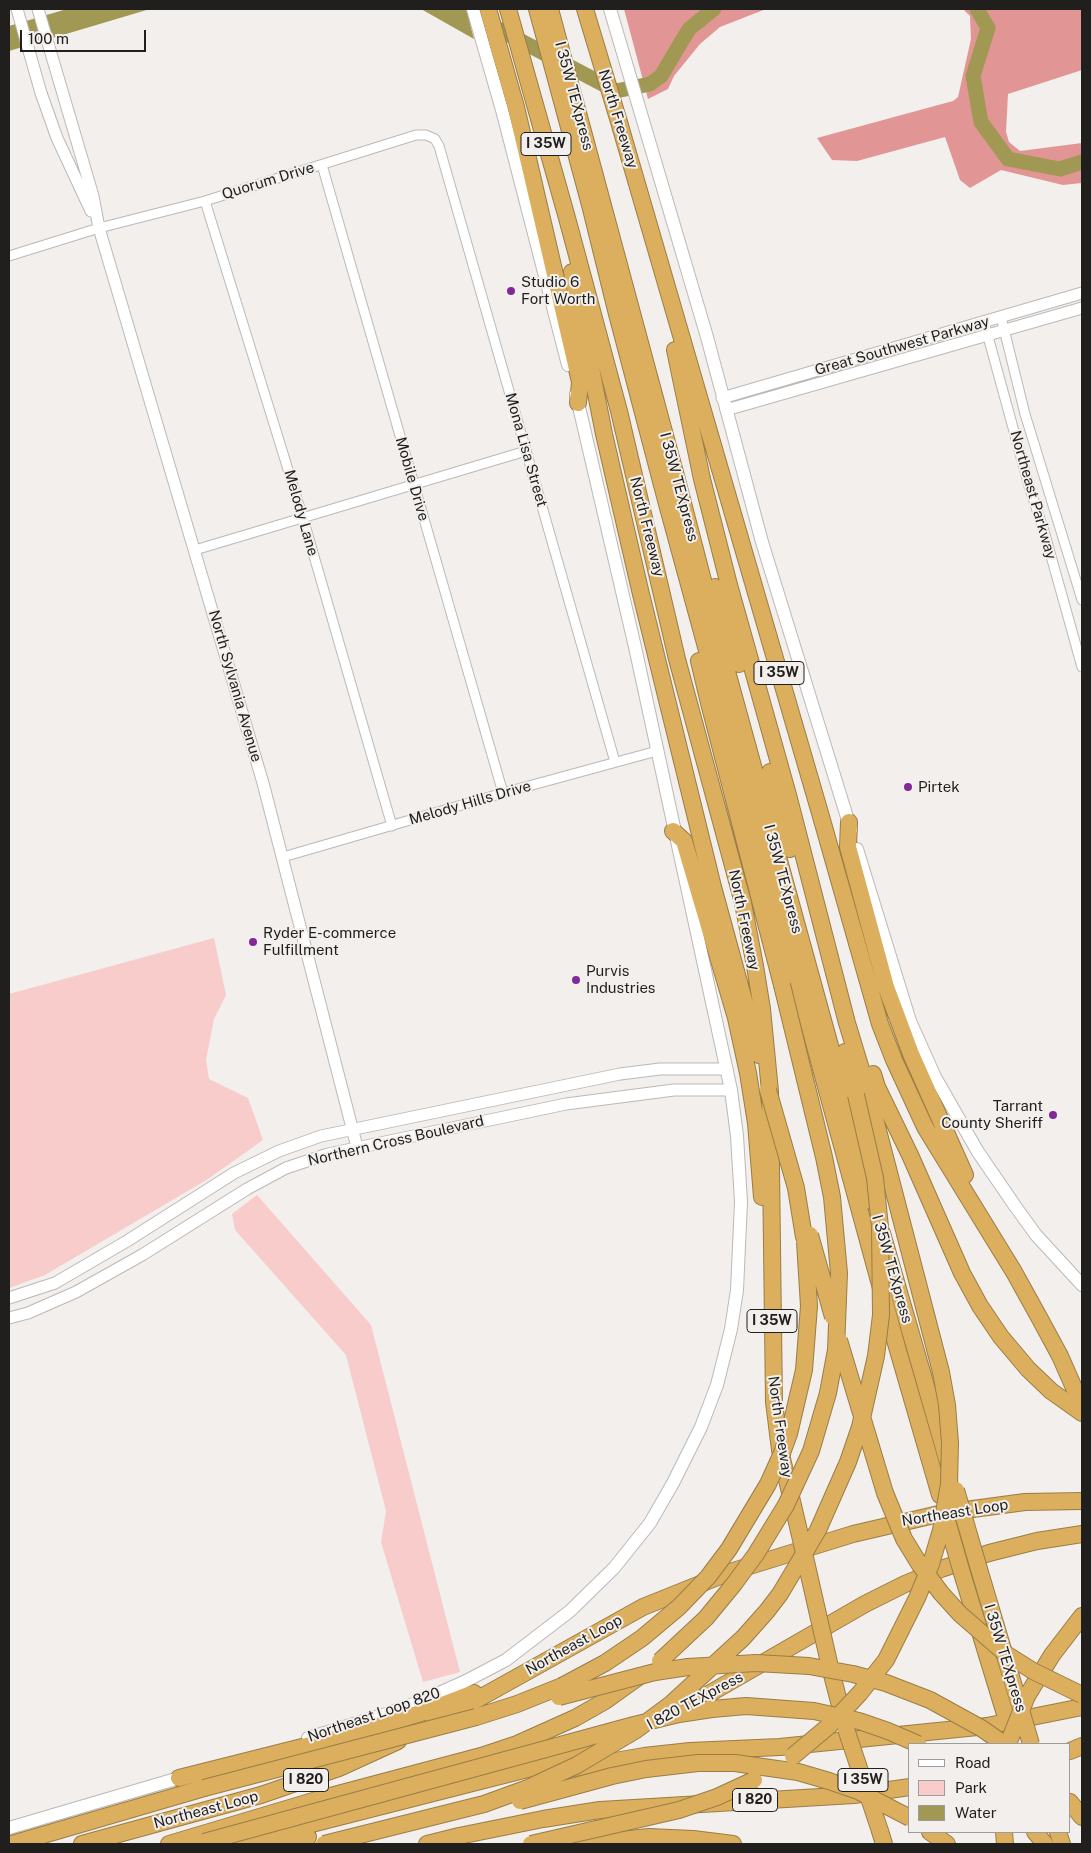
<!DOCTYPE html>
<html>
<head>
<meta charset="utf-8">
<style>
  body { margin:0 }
  #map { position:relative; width:1091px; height:1853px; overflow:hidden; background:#f2efec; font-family:"Public Sans",sans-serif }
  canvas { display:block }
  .frame { position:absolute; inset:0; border:10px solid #201f1e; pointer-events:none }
  .legend { position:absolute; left:908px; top:1743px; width:162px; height:90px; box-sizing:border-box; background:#f2efec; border:1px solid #9e9c9a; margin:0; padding:6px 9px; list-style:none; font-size:15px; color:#201f1e }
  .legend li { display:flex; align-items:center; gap:10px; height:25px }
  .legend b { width:25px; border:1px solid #9e9c9a }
  .scale { position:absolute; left:20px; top:30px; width:126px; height:22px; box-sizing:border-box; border:2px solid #201f1e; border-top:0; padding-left:6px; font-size:15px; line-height:18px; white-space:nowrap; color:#201f1e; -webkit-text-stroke:4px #f2efec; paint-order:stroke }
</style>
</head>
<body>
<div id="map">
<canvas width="1091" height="1853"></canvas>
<div class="frame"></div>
<ul class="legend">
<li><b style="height:6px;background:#fff"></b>Road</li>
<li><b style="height:14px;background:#f7ccca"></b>Park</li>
<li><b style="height:14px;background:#a19853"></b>Water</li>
</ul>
<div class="scale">100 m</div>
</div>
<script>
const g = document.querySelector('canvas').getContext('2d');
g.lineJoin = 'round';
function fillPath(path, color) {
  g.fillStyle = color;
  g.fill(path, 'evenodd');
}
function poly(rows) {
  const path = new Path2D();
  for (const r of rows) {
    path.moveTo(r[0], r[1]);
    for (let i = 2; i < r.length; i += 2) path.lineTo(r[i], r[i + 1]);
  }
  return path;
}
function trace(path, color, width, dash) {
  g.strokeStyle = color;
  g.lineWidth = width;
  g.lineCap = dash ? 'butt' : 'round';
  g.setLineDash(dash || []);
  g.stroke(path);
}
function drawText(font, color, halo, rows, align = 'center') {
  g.font = font + ' "Public Sans",sans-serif';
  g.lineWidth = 4;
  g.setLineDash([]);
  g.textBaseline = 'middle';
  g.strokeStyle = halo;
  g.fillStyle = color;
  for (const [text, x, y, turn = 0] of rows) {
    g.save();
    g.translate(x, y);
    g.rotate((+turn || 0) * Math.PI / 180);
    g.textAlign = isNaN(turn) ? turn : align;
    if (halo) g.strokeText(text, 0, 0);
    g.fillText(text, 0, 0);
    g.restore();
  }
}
fillPath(poly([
  [214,938,226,995,214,1019,206,1060,209,1079,248,1098,263,1140,208,1179,45,1275,9,1288,9,994],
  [257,1195,371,1325,460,1672,423,1682,381,1542,386,1511,346,1355,235,1230,232,1214]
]), '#f7ccca');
fillPath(poly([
  [624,9,766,9,720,27,700,44,674,76,668,89,648,99],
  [963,9,1082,9,1082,70,1008,94,1006,132,1009,142,1020,151,1082,143,1082,183,1063,185,1001,170,970,188,960,180,945,137,857,161,832,160,817,138,953,101,958,97,971,39,970,16]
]), '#e19695');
fillPath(poly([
  [67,9,150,9,9,51,9,26],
  [421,9,466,9,474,39]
]), '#a19853');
trace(poly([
  [460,9,616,91,650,84,661,76,689,29,714,9],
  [977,9,988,28,973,76,981,122,1008,159,1060,169,1082,162]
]), '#a19853', 15);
const minor = poly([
  [322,165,503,793],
  [205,201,303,518,392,826],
  [9,256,99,228,205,201,416,135,426,135,435,139,439,146,615,762],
  [1001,317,1025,414,1082,600],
  [984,322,1029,486,1044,531,1082,667],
  [195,550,526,451],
  [283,857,503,793,657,751]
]);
const tertiary = poly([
  [17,9,41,93,57,138,91,211],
  [38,9,93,196,99,228,263,783,357,1147],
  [722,398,1082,293],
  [726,410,1082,308],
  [9,1298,55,1283,127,1241,234,1173,279,1151,321,1136,620,1074,660,1069,727,1069],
  [9,1318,28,1313,76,1292,142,1255,247,1189,286,1168,328,1154,566,1104,674,1090,731,1090]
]);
const secondary = poly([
  [473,9,502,110,568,365],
  [610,9,707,337,762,542,851,830],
  [857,849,910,1021,935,1077,978,1152,1015,1206,1036,1235,1082,1285],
  [308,1738,383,1715,419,1702,464,1682,506,1660,570,1611,614,1568,650,1523,673,1483,701,1427,717,1385,731,1329,737,1290,741,1202,737,1136,731,1090,635,647,576,394],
  [9,1828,186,1776]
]);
const motorway = poly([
  [488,9,516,107,580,382,578,403],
  [508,9,567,218,619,411,677,659,743,903,755,966,762,1009,770,1091,774,1402,780,1450,799,1531],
  [537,9,590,205,616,310,667,504,897,1347,940,1495],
  [550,9,676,476,720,646,873,1202],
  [585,9,619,122,820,813,880,1024,894,1060,925,1127,1014,1272,1040,1319,1060,1356,1082,1406],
  [572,272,604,434,640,590,713,887,759,1055],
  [675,350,702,479,729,585,788,795,847,1023,868,1092,941,1372],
  [715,587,739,664],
  [699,661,709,703,782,985],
  [770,772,790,849],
  [849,822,848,847,886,987,911,1054,965,1175],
  [673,831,684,841,736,1018,748,1073,756,1123,762,1197],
  [845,1052,856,1095],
  [873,1074,877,1087,910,1155,962,1273,980,1306,1001,1337,1028,1369,1051,1391,1082,1413],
  [796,1188,804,1237],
  [882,1233,947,1459],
  [979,1569,1021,1710],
  [962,1573,1005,1714],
  [830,1667,845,1725],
  [1027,1696,1052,1655,1082,1616],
  [674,1714,865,1604,905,1584,941,1569,989,1553,1037,1541,1082,1534],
  [476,1717,517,1704,562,1686],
  [433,1724,643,1607,730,1572,853,1534,943,1513,1025,1502,1082,1501],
  [1070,1751,1082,1746],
  [574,1768,644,1756,690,1751,780,1747,987,1726,1082,1707],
  [179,1778,346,1736,424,1712,474,1693],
  [1070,1802,1082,1817],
  [880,1831,884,1844],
  [930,1832,947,1844],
  [1004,1832,1005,1844],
  [1035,1832,1045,1844],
  [1058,1832,1062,1844],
  [12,1844,204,1788],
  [82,1844,261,1795,339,1768,398,1741],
  [169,1844,323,1798,481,1756,517,1744,575,1718,605,1701,640,1676],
  [233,1844,551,1763,603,1745],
  [279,1844,308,1837],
  [427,1844,459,1836,543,1819,600,1810,854,1795,910,1787],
  [582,1844,649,1837,693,1839,733,1844]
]);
trace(minor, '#bcb8b6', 11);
trace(tertiary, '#bcb8b6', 13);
trace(secondary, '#bcb8b6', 14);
trace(motorway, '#9a7d47', 18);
trace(minor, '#fff', 9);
trace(tertiary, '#fff', 11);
trace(secondary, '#fff', 12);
trace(motorway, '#dbaf5d', 16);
const motorwayBridge = poly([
  [768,1090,796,1188],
  [810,1235,833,1317],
  [839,1340,885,1493,904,1539,920,1565,941,1593,960,1614,1006,1654,1033,1671,1082,1695],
  [956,1490,979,1569],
  [945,1514,962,1573],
  [799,1531,830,1667],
  [660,1661,706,1618,734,1584,756,1554,786,1505,811,1451,828,1393,836,1350,839,1273,832,1197,824,1157,782,985],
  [562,1686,605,1663,642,1638,679,1607,708,1577,729,1549,768,1484,782,1453,789,1434,804,1370,809,1306,805,1242],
  [559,1697,655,1672,688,1667,756,1663,809,1666,853,1674,886,1683,930,1700,981,1728,1004,1744],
  [1021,1710,1031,1744],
  [846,1729,880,1831],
  [1008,1744,1027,1696],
  [793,1756,830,1725,860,1693,886,1660,917,1598,931,1564,941,1530,949,1484,950,1443,947,1405,941,1372],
  [204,1788,476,1717],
  [520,1801,612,1776,646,1769,698,1763,735,1763,798,1772,829,1781,858,1791,910,1818],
  [204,1842,634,1725,679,1714,712,1709,746,1706,814,1711,859,1721,888,1731,918,1744],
  [324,1844,484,1804,528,1788,577,1765,636,1730,671,1704,743,1638,767,1611,780,1594,818,1530,848,1462,860,1427,876,1356,881,1315,880,1227,875,1178,856,1095],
  [531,1844,679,1810,717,1797,754,1780]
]);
trace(motorwayBridge, '#9a7d47', 18, []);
trace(motorwayBridge, '#dbaf5d', 16);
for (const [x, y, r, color] of [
  [511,291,5,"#812996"],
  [908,787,5,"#812996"],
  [253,942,5,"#812996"],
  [576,980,5,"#812996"],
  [1053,1115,5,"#812996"]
]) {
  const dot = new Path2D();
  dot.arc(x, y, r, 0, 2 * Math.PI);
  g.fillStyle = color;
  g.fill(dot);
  trace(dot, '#f2efec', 2);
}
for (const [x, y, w] of [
  [546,144,50],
  [779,673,50],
  [772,1321,50],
  [306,1780,45],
  [863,1780,50],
  [755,1800,45]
]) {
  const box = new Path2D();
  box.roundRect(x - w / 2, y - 11.5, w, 23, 4);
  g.fillStyle = '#f2efec';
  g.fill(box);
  trace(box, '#201f1e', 1);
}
drawText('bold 14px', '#201f1e', null, [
  ["I 35W",546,144],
  ["I 35W",779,673],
  ["I 35W",772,1321],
  ["I 820",306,1780],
  ["I 35W",863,1780],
  ["I 820",755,1800]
]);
drawText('15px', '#201f1e', '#f2efec', [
  ["I 35W TEXpress",574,96,75],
  ["North Freeway",618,119,73],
  ["Quorum Drive",268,181,-17],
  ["Great Southwest Parkway",902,346,-16],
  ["Mona Lisa Street",526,450,74],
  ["Mobile Drive",412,479,74],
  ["I 35W TEXpress",679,487,75],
  ["Northeast Parkway",1033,495,74],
  ["Melody Lane",301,513,74],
  ["North Freeway",647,527,76],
  ["North Sylvania Avenue",235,686,74],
  ["Melody Hills Drive",470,803,-16],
  ["I 35W TEXpress",783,879,75],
  ["North Freeway",744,920,78],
  ["Northern Cross Boulevard",396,1141,-13],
  ["I 35W TEXpress",892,1269,74],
  ["North Freeway",780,1427,82],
  ["Northeast Loop",955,1513,-9],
  ["Northeast Loop",574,1645,-29],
  ["I 35W TEXpress",1005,1658,73],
  ["I 820 TEXpress",695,1701,-28],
  ["Northeast Loop 820",374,1715,-19],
  ["Northeast Loop",206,1810,-15]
]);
drawText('15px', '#201f1e', '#f2efec', [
  ["Studio 6",521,282],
  ["Fort Worth",521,299],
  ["Pirtek",918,787],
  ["Ryder E-commerce",263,933],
  ["Fulfillment",263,950],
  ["Purvis",586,971],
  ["Industries",586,988],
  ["Tarrant",1043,1106,"right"],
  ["County Sheriff",1043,1123,"right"]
], 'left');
</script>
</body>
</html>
